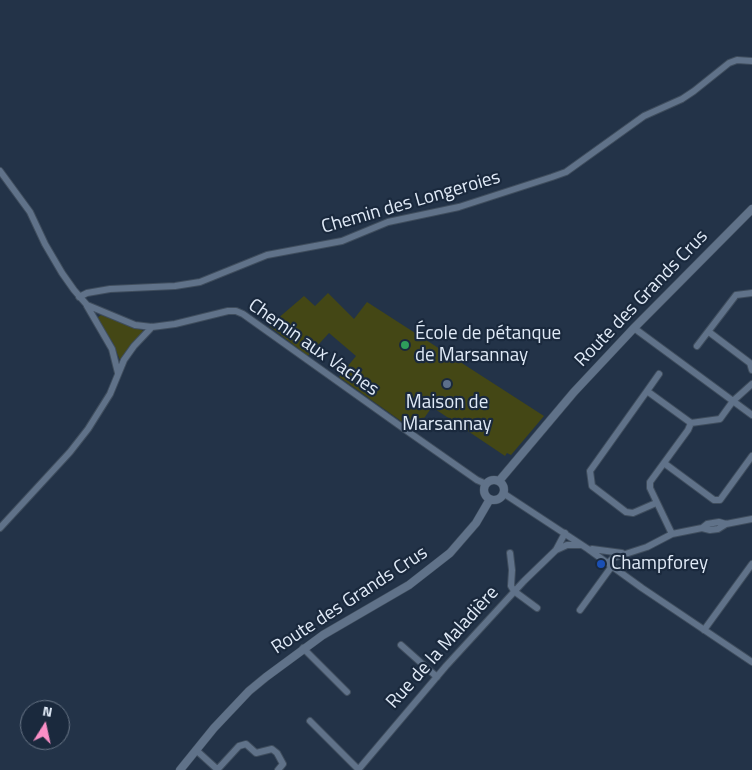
<!DOCTYPE html>
<html>
<head>
<meta charset="utf-8">
<style>
  body { margin:0 }
  #map { position:relative; width:752px; height:770px; overflow:hidden; background:#233348; font-family:"Titillium Web",sans-serif }
  canvas { display:block }
  .north { position:absolute; left:20px; top:700px; width:50px; height:50px; box-sizing:border-box; background:#1a293d; border:1px solid #697687; border-radius:50%; rotate:10deg; font-size:14px; font-weight:700; line-height:20px; text-align:center; color:#e0eaf7 }
  .north::after { content:''; display:block; margin:auto; width:18px; height:22px; background:#fa8fc7; clip-path:polygon(50% 0,100% 100%,50% 72%,0 100%) }
</style>
</head>
<body>
<div id="map">
<canvas width="752" height="770"></canvas>
<div class="north">N</div>
</div>
<script>
const g = document.querySelector('canvas').getContext('2d');
g.lineJoin = 'round';
function fillPath(path, color) {
  g.fillStyle = color;
  g.fill(path, 'evenodd');
}
function poly(rows) {
  const path = new Path2D();
  for (const r of rows) {
    if (r.length === 3) {
      path.moveTo(r[0] + r[2], r[1]);
      path.arc(r[0], r[1], r[2], 0, 2 * Math.PI);
      continue;
    }
    path.moveTo(r[0], r[1]);
    for (let i = 2; i < r.length; i += 2) path.lineTo(r[i], r[i + 1]);
  }
  return path;
}
function trace(path, color, width, dash) {
  g.strokeStyle = color;
  g.lineWidth = width;
  g.lineCap = dash ? 'butt' : 'round';
  g.setLineDash(dash || []);
  g.stroke(path);
}
function drawText(font, color, halo, rows, align = 'center') {
  g.font = font + ' "Titillium Web",sans-serif';
  g.lineWidth = 4.5;
  g.setLineDash([]);
  g.textBaseline = 'middle';
  g.strokeStyle = halo;
  g.fillStyle = color;
  for (const [text, x, y, turn = 0] of rows) {
    g.save();
    g.translate(x, y);
    g.rotate((+turn || 0) * Math.PI / 180);
    g.textAlign = isNaN(turn) ? turn : align;
    if (halo) g.strokeText(text, 0, 0);
    g.fillText(text, 0, 0);
    g.restore();
  }
}
fillPath(poly([
  [328,293,354,319,367,302,544,416,511,455,507,453,505,456,432,407,415,431,339,377,356,356,329,333,308,356,269,326,304,296,315,306],
  [101,315,144,331,120,360,113,343,97,318]
]), '#444715');
const minor = poly([
  [0,171,30,212,45,244,62,273,74,290,87,305,135,325,152,327,175,324,228,311,236,311,243,314,410,433,477,480,486,484],
  [79,297,87,293,110,289,175,286,200,282,267,255,342,241,388,222,459,207,552,177,566,172,644,116,682,99,694,91,729,63,737,60,752,61],
  [87,306,112,349,118,373],
  [634,328,752,415],
  [709,332,750,363,752,370],
  [697,346,736,295,752,293],
  [647,391,659,374],
  [664,463,714,500,720,500,752,456],
  [503,493,588,549,642,588,752,662],
  [656,503,633,513,626,512,592,486,590,471,647,391,691,423],
  [0,528,70,452,88,429,110,394,124,360,134,346,152,327],
  [702,528,710,530,718,529,726,524],
  [672,534,650,488,650,482,688,430,691,423,720,419,733,401,752,384],
  [592,549,622,553],
  [556,550,567,545,581,545],
  [510,553,512,570,511,586,514,591,537,608],
  [608,563,613,558,647,547,672,534,702,528,707,524,719,522,726,524,752,519],
  [580,610,612,566],
  [704,630,752,564],
  [401,645,437,677],
  [303,648,347,692],
  [310,721,358,769],
  [196,750,218,770],
  [217,770,239,746,246,744,256,753,272,749,277,753,283,764,278,770],
  [358,770,446,666,524,581,556,550,565,533]
]);
const tertiary = poly([
  [494,490,10],
  [499,481,574,392,634,328,752,209],
  [180,770,214,728,249,691,266,677,323,635,409,585,450,553,476,523,490,499]
]);
trace(minor, '#3f4d5d', 8);
trace(tertiary, '#3f4d5d', 9);
trace(minor, '#607289', 6);
trace(tertiary, '#607289', 8);
for (const [x, y, r, color] of [
  [405,345,5,"#2e9e5b"],
  [447,384,5,"#5c6f8a"],
  [601,564,5,"#1a4fb4"]
]) {
  const dot = new Path2D();
  dot.arc(x, y, r, 0, 2 * Math.PI);
  g.fillStyle = color;
  g.fill(dot);
  trace(dot, '#1a293d', 2);
}
drawText('19px', '#e0eaf7', '#1a293d', [
  ["Chemin des Longeroies",411,203,-16],
  ["Route des Grands Crus",642,299,-46],
  ["Chemin aux Vaches",313,348,35],
  ["Route des Grands Crus",350,601,-33],
  ["Rue de la Maladière",443,648,-48]
]);
drawText('19px', '#e0eaf7', '#1a293d', [
  ["École de pétanque",415,334],
  ["de Marsannay",415,356],
  ["Maison de",447,403,"center"],
  ["Marsannay",447,425,"center"],
  ["Champforey",611,564]
], 'left');
</script>
</body>
</html>
